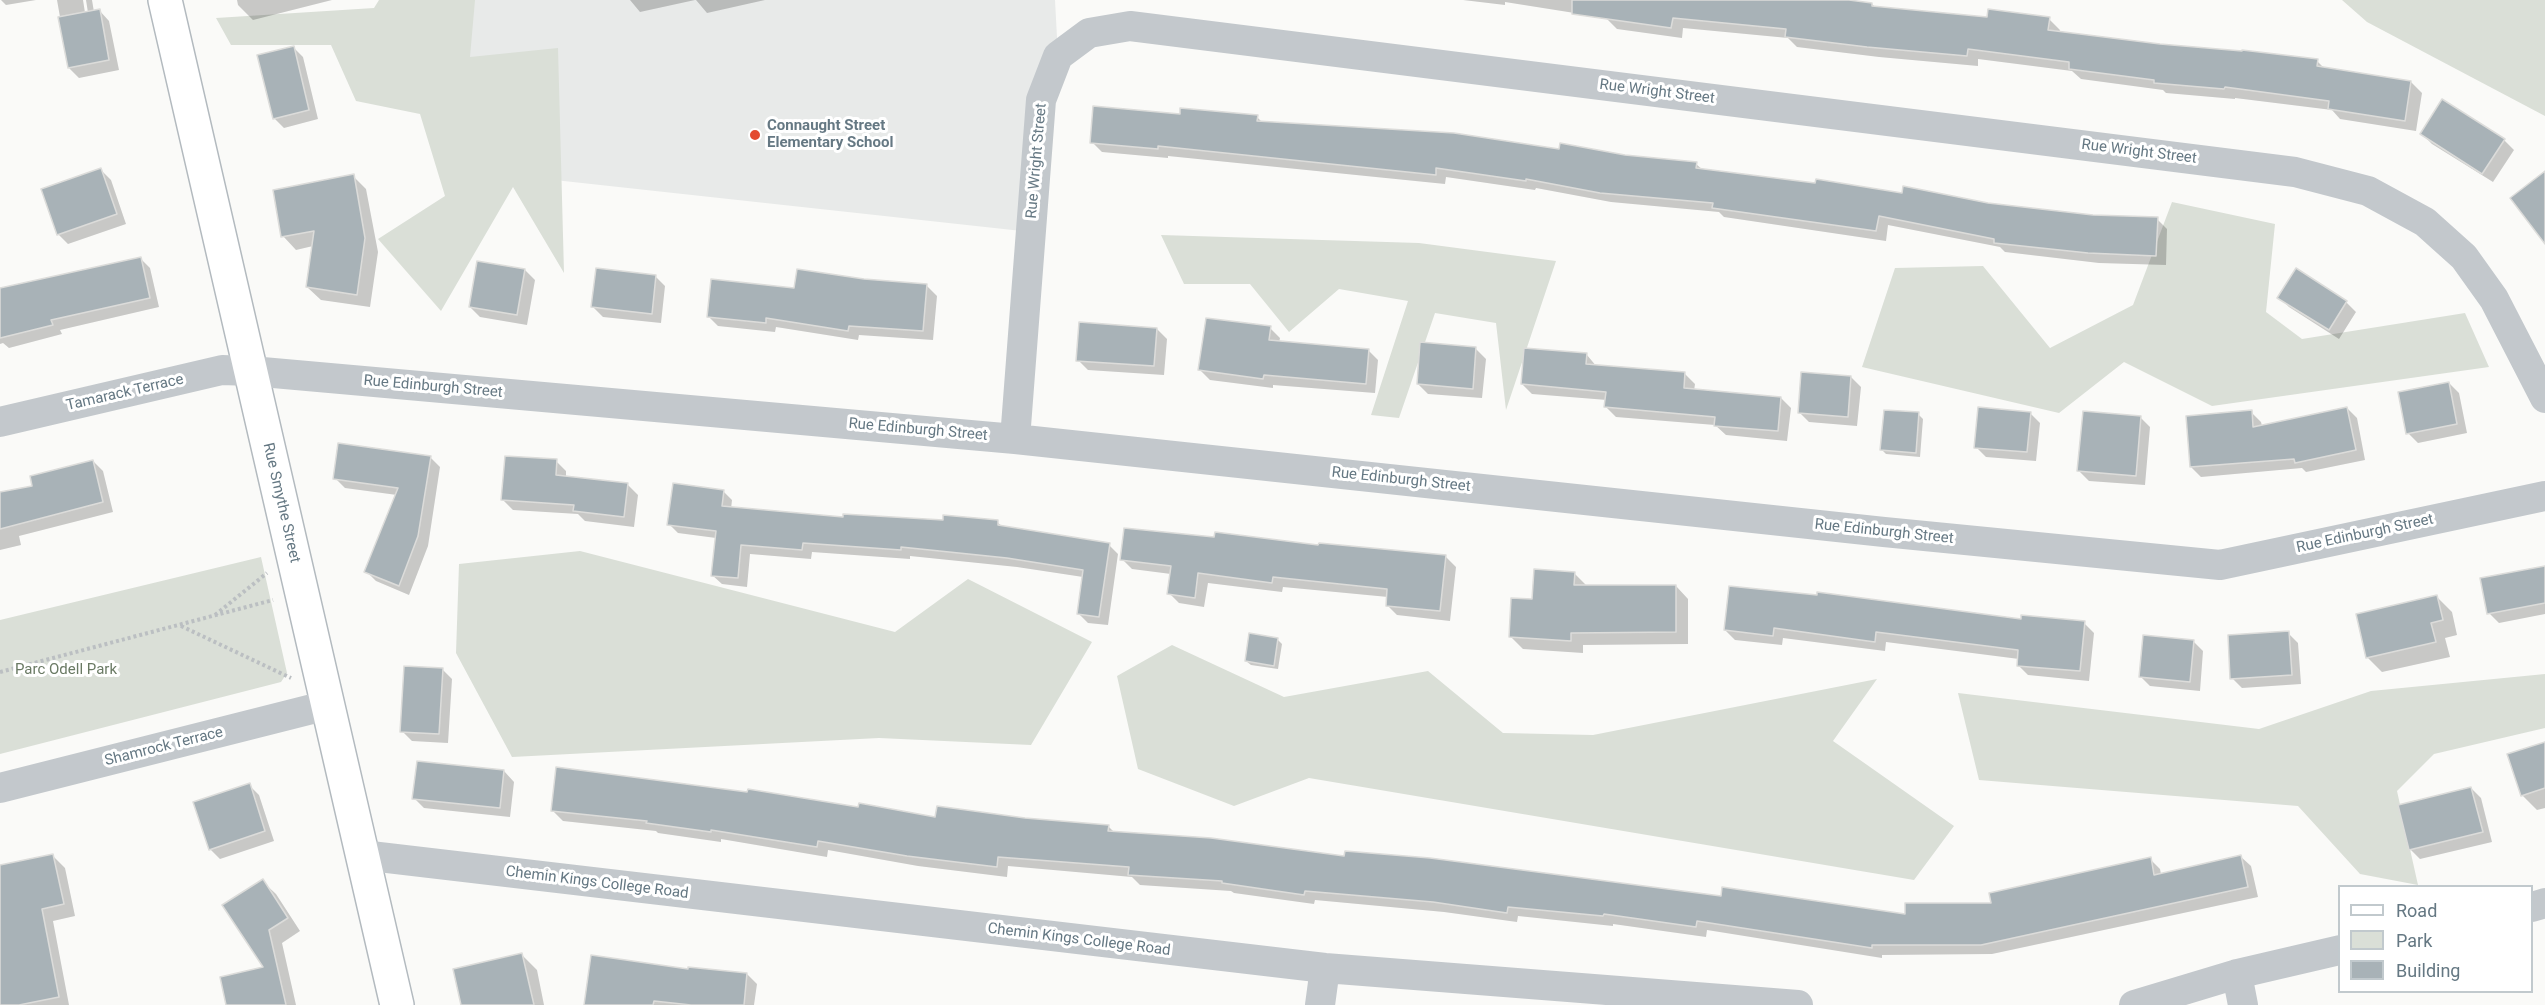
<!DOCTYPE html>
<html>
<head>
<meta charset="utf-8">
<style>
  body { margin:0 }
  #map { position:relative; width:2545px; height:1005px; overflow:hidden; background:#fafaf8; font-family:Roboto,sans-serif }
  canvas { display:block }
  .legend { position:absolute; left:2338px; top:885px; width:195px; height:108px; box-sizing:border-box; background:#fff; border:2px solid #c1c9cd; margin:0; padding:8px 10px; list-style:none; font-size:18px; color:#657883 }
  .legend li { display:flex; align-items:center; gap:12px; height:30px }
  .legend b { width:30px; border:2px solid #c1c9cd }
</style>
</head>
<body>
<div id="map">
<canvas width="2545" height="1005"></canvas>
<ul class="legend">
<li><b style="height:8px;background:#fff"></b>Road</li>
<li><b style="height:16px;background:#dadfd7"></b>Park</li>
<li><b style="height:16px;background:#a8b2b7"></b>Building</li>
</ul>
</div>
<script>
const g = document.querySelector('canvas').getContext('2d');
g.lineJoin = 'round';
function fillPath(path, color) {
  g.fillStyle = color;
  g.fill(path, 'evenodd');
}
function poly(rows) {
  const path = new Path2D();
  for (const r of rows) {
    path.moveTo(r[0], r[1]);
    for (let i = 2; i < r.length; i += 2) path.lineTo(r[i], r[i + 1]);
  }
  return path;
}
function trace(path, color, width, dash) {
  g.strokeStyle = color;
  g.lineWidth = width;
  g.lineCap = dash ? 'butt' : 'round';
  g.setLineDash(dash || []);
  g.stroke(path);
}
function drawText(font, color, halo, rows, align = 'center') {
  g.font = font + ' Roboto,sans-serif';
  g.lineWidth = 6;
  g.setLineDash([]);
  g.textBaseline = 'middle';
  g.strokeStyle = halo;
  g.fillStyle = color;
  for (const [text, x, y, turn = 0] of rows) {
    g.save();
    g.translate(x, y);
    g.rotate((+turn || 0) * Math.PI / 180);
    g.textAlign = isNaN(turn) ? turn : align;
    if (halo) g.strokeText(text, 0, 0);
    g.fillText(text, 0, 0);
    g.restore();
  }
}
fillPath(poly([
  [468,0,1055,0,1058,56,1031,232,472,171]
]), '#e8eae9');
fillPath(poly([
  [379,0,475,0,470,57,558,48,564,273,513,187,441,311,378,239,445,196,420,114,356,101,331,45,231,45,216,18,374,8],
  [2342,0,2545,0,2545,116,2367,22],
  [2172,202,2275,224,2266,312,2302,339,2465,313,2489,367,2212,406,2124,362,2059,413,1862,367,1895,268,1983,266,2050,348,2133,305],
  [1161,235,1419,243,1556,261,1506,410,1496,323,1435,313,1399,418,1371,415,1408,301,1339,289,1289,332,1250,284,1184,284],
  [580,551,895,632,968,579,1092,642,1031,745,879,738,512,757,456,653,459,564],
  [261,557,287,673,281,682,0,754,0,620],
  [1172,645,1284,697,1428,671,1503,733,1593,735,1877,679,1833,741,1954,826,1914,880,1309,778,1234,806,1138,769,1117,676],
  [2545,674,2545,728,2434,754,2397,791,2418,885,2360,874,2298,806,1979,780,1958,693,2259,729,2371,691]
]), '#dadfd7');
fillPath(poly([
  [1,0,36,0,6,5],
  [57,0,83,0,86,19,89,19,86,0,92,0,94,12,99,10,109,21,119,70,79,78,69,68],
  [237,0,332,0,253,20,238,5],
  [630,0,695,0,640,12],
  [696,0,765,0,707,13],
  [1463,0,1837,0,1872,4,1876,8,1988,19,2049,19,2060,30,2059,33,2317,61,2325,69,2411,82,2422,93,2416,131,2340,119,2332,110,2235,98,2235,99,2166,93,2163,90,2081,79,2072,71,1978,59,1978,66,1879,57,1797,47,1788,38,1683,28,1682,38,1617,29,1606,18,1505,2,1505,5],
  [293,47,303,57,318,119,284,128,274,118],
  [1181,116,1257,117,1263,123,1696,164,1703,170,1903,195,2093,216,2157,219,2167,229,2166,265,2099,263,2005,252,2000,247,1888,225,1886,241,1724,217,1719,212,1611,202,1536,188,1535,190,1446,177,1445,184,1168,156,1168,158,1102,152,1092,142],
  [2422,134,2504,140,2514,150,2493,182,2432,144],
  [101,170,111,180,126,224,68,244,58,234],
  [353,176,366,189,378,252,370,307,321,300,307,287,313,246,296,250,283,236],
  [140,258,150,268,159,307,60,330,62,334,9,348,3,343,0,344,0,290],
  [478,262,525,270,535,280,527,325,480,317,470,307],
  [655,276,665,286,661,323,603,317,593,307],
  [864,281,927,286,937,296,933,340,859,335,858,340,776,327,775,332,718,326,708,316,795,290],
  [2279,297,2346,302,2356,312,2339,339,2289,307],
  [1270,328,1280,338,1279,343,1368,350,1378,360,1375,393,1273,385,1273,388,1210,380,1200,370],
  [1157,329,1167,339,1164,375,1088,370,1078,360],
  [1476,349,1486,359,1482,398,1428,394,1418,384],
  [1587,355,1597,367,1685,374,1695,384,1694,391,1781,398,1791,408,1787,441,1726,435,1715,425,1616,417,1606,407,1607,400,1532,394,1522,384],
  [1851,377,1861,387,1857,426,1809,422,1799,412],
  [2449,383,2459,393,2467,433,2418,443,2408,433],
  [2347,408,2357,418,2365,460,2306,472,2302,468,2201,477,2191,467,2251,412,2261,422,2262,426],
  [2030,413,2040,423,2036,461,1986,457,1976,447],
  [1918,414,1923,419,1920,457,1886,454,1882,450],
  [2140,417,2150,427,2145,485,2089,481,2079,471],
  [430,457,440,467,428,546,409,595,376,581,366,571,397,495,345,488,335,478],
  [93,461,103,471,113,512,19,536,21,545,0,550,0,494,34,487],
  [556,461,566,471,566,478,628,485,638,495,634,527,585,521,578,514,513,510,503,500],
  [723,491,732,500,731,509,845,518,997,522,1003,527,1109,545,1118,554,1108,625,1088,623,1078,613,1083,577,1017,567,910,556,910,559,812,552,811,559,750,554,747,587,722,584,712,575,716,538,678,533,669,524],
  [1216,539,1446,557,1456,567,1450,621,1397,615,1387,605,1388,597,1283,587,1282,592,1208,583,1204,607,1179,603,1169,593,1171,574,1132,569,1122,559],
  [2545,567,2545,614,2499,623,2489,613],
  [1574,573,1588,587,1676,586,1688,599,1688,644,1583,645,1583,653,1523,649,1511,637,1534,601],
  [1818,596,2022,621,2084,623,2094,633,2089,681,2028,675,2018,665,2019,659,1886,642,1885,651,1783,638,1782,645,1735,640,1725,630],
  [2437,597,2452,612,2457,635,2445,638,2450,657,2382,672,2367,657],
  [2288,633,2298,643,2301,684,2242,688,2232,678],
  [1277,639,1282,644,1278,669,1251,665,1246,661],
  [2193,641,2203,651,2200,691,2150,686,2140,676],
  [442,669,452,679,448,743,412,741,402,731],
  [2545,744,2545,808,2537,810,2522,795],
  [504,771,514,782,510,817,424,808,414,798],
  [249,785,259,795,274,841,220,859,210,849],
  [2471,788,2481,798,2492,842,2420,859,2410,849],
  [859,809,936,819,1025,820,1108,826,1115,833,1906,915,1992,904,2150,859,2160,869,2161,874,2240,856,2251,866,2258,897,1992,954,1882,955,1882,958,1707,930,1706,937,1613,924,1613,926,1518,916,1517,922,1444,912,1315,900,1314,904,1234,893,1231,891,1140,885,1132,877,1008,866,1007,877,918,866,828,850,827,857,721,839,721,842,658,833,656,831,563,821,553,811],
  [52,855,65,868,75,916,53,921,69,1005,0,1005,0,866],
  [262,881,276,894,300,931,282,943,296,1005,228,1005,265,968],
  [522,955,537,970,544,1005,463,1005],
  [690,971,747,974,757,984,754,1005,586,1005]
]), '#0003');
const building = poly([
  [1572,0,1849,0,1872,3,1872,6,1987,17,1988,9,2050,17,2048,30,2160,44,2242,51,2242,50,2318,59,2317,66,2411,81,2405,121,2328,109,2329,101,2225,87,2224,89,2154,83,2154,80,2069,69,2069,62,1968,49,1967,56,1867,47,1785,37,1786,29,1673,18,1671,28,1572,14,1572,0],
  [100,9,109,60,68,68,58,17,100,9],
  [294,46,309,110,273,119,257,55,294,46],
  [2442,99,2505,139,2482,174,2420,134,2442,99],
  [1093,106,1180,114,1180,108,1258,115,1257,121,1454,133,1559,149,1560,143,1625,155,1697,162,1696,168,1815,183,1816,179,1902,193,1903,186,1988,203,2093,215,2158,217,2156,256,2088,253,1994,243,1994,239,1879,216,1876,231,1712,208,1713,203,1600,193,1526,179,1526,181,1436,168,1436,175,1158,146,1158,149,1090,143,1093,106],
  [101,168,117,214,57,235,41,189,101,168],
  [2545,171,2545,244,2510,198,2545,171],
  [354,174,365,238,357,295,306,287,314,231,281,237,273,190,354,174],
  [141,257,150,298,51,320,53,325,0,338,0,288,141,257],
  [477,261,525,269,517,315,469,307,477,261],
  [596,268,656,275,652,314,591,307,596,268],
  [2296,268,2347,301,2329,330,2277,298,2296,268],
  [797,269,864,279,927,284,923,331,849,326,848,331,766,318,766,323,707,317,711,279,794,288,797,269],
  [1206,318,1271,326,1269,340,1369,349,1366,384,1264,375,1263,379,1198,370,1206,318],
  [1079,322,1157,328,1154,366,1076,361,1079,322],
  [1420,342,1476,347,1473,389,1417,384,1420,342],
  [1524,348,1587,353,1586,364,1685,372,1684,388,1781,397,1778,431,1714,426,1715,417,1604,407,1606,392,1521,384,1524,348],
  [1801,372,1851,376,1848,417,1798,413,1801,372],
  [2449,382,2457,424,2406,434,2398,392,2449,382],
  [1978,407,2031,412,2027,452,1974,448,1978,407],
  [2347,407,2356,450,2295,463,2294,459,2190,467,2186,416,2252,410,2253,427,2347,407],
  [1884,410,1919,412,1916,453,1880,450,1884,410],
  [2083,411,2141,416,2136,476,2077,471,2083,411],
  [338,443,431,456,418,536,399,586,364,572,398,488,333,479,338,443],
  [505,456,557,459,556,475,628,483,624,517,573,511,574,505,501,500,505,456],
  [93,460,103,502,0,529,0,492,32,486,30,476,93,460],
  [673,483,724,490,722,506,843,517,843,514,943,520,943,515,998,520,998,525,1110,543,1099,617,1077,614,1083,570,1007,558,901,547,901,550,803,543,802,550,741,545,738,578,711,576,716,531,667,525,673,483],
  [1124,528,1214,537,1215,532,1318,545,1319,543,1446,555,1440,611,1386,606,1387,589,1273,577,1272,583,1198,573,1195,598,1167,594,1171,566,1120,560,1124,528],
  [2545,566,2545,603,2487,614,2480,578,2545,566],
  [1534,569,1575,572,1574,585,1676,585,1676,632,1571,633,1571,641,1509,637,1511,598,1532,599,1534,569],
  [1729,586,1817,595,1817,592,2021,619,2021,615,2085,621,2080,671,2017,666,2018,650,1876,632,1875,642,1774,628,1773,636,1724,630,1729,586],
  [2437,595,2443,620,2431,623,2436,642,2366,658,2356,614,2437,595],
  [2289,631,2292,675,2230,679,2228,635,2289,631],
  [1249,633,1278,638,1274,666,1245,661,1249,633],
  [2143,635,2194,640,2190,682,2139,677,2143,635],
  [404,666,443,668,439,734,400,732,404,666],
  [2545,742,2545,788,2521,796,2507,754,2545,742],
  [417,761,504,770,500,808,412,799,417,761],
  [556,767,747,792,748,789,858,807,859,803,935,817,937,806,1025,818,1109,825,1108,831,1211,838,1344,856,1345,851,1430,858,1721,896,1722,887,1905,914,1905,903,1991,903,1989,893,2151,857,2154,875,2241,855,2248,887,1981,945,1872,945,1872,948,1697,921,1696,927,1604,914,1603,916,1508,907,1507,913,1433,902,1305,891,1304,895,1222,883,1222,881,1128,875,1129,867,998,857,997,867,907,856,818,841,817,847,711,830,711,832,646,823,647,821,551,811,556,767],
  [250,783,265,831,209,850,193,802,250,783],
  [2471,787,2483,832,2409,850,2398,805,2471,787],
  [53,854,64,904,42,909,59,997,19,1005,0,1005,0,865,53,854],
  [263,879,288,918,269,930,286,1005,226,1005,220,977,263,967,222,905,263,879],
  [522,953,534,1005,461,1005,453,969,522,953],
  [591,955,688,969,688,967,747,973,744,1005,691,1005,654,1001,653,1005,584,1005,591,955]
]);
fillPath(building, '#a8b2b7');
trace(building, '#dcdcda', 1.5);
const secondary = poly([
  [165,0,397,1005]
]);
trace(secondary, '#b3babf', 36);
trace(poly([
  [215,615,267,573],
  [181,626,291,678],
  [0,672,273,600]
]), '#bbbfc2', 4, [3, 3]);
trace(poly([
  [0,422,222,370,251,371,1015,439,1884,532,2220,565,2545,496],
  [1015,439,1041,100,1058,56,1089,33,1130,26,2295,172,2368,191,2425,222,2464,257,2494,299,2545,398],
  [0,788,328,705],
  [362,855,1325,968,1798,1005],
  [2532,907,2545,903],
  [2237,974,2243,1005],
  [1320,1005,1325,968],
  [2134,1005,2237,974,2340,950]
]), '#c3c8cc', 30);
trace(secondary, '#fff', 33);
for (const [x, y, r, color] of [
  [755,135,6,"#e34a2f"]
]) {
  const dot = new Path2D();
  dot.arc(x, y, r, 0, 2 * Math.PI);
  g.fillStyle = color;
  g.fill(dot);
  trace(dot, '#fff', 2);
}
drawText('15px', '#657883', '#fff', [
  ["Rue Wright Street",1657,92,7],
  ["Rue Wright Street",2139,152,7],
  ["Rue Wright Street",1037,161,-85],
  ["Rue Edinburgh Street",433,387,5],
  ["Tamarack Terrace",125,393,-13],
  ["Rue Edinburgh Street",918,430,5],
  ["Rue Edinburgh Street",1401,480,6],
  ["Rue Smythe Street",281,503,77],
  ["Rue Edinburgh Street",1884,532,6],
  ["Rue Edinburgh Street",2365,534,-12],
  ["Shamrock Terrace",164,747,-14],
  ["Chemin Kings College Road",597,883,7],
  ["Chemin Kings College Road",1079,940,7]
]);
drawText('bold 15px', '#657883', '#fff', [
  ["Connaught Street",767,126],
  ["Elementary School",767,143]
], 'left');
drawText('15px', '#6a7a64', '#fff', [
  ["Parc Odell Park",66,670]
]);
</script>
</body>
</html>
